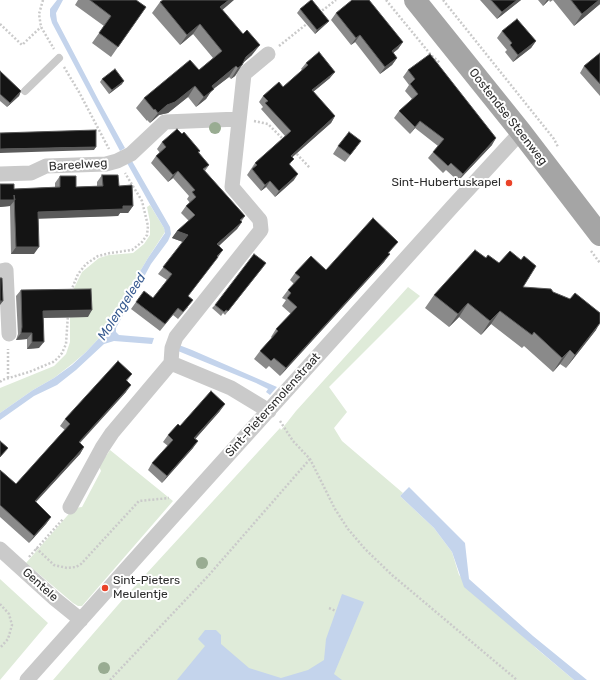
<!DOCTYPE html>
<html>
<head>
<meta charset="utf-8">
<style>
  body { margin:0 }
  canvas { display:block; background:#fff }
</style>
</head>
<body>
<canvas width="600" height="680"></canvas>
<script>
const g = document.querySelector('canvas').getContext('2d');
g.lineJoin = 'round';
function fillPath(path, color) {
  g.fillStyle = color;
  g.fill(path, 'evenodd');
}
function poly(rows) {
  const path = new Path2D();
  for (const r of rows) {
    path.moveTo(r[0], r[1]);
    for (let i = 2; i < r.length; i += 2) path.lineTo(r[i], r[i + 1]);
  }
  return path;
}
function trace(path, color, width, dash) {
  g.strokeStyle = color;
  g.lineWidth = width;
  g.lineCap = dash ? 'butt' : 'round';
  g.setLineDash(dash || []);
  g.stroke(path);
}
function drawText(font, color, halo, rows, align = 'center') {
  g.font = font + ' Rubik,sans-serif';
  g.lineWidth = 4;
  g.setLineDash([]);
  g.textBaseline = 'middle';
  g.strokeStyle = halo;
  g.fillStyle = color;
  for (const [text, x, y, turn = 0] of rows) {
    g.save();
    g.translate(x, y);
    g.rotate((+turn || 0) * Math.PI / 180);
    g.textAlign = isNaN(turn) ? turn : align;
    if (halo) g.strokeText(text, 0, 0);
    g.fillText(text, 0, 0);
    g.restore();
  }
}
fillPath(poly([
  [150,205,164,228,165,232,148,258,102,335,86,352,72,364,54,378,33,390,0,413,0,388,54,366,66,354,70,342,70,318,73,290,82,272,99,258,109,255,133,253,144,244,150,235,150,222,147,207],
  [408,287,420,296,329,387,347,412,334,428,342,441,403,493,400,496,434,528,452,552,459,575,537,649,574,680,53,680,124,598,280,428,281,430,296,411],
  [110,450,173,501,82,606,78,606,73,603,26,563,74,508,82,507,101,471,99,466],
  [0,579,48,623,0,680]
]), '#dfebd9');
fillPath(poly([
  [57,0,63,0,56,13,57,21,99,101,125,148,120,151,52,23,50,16,50,9],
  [132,161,170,227,171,234,168,241,151,264,116,328,116,332,119,335,154,338,152,344,114,341,104,344,76,370,57,385,34,396,0,420,0,413,33,390,54,378,72,365,86,352,102,335,148,258,165,233,164,228,152,208,127,163],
  [179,345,192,350,277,387,270,395,266,392,268,389,256,383,178,351],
  [409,487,465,543,469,579,533,636,587,680,574,680,464,587,452,552,434,528,400,496],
  [342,594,364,602,334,674,342,680,177,680,205,646,198,639,205,630,216,630,221,635,221,644,249,668,281,678,308,670,324,660,326,639]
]), '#c4d4ec');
trace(poly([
  [43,0,39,14,41,27,54,49],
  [386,0,431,55,440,63],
  [443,0,554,139,558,147],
  [319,13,336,0],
  [0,24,22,45,41,27],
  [279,46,308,23],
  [64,67,79,92,109,149],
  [254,121,268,124,284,140],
  [294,151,310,168],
  [591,251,600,263],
  [71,291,78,274,86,264,98,256,110,253,132,250,142,242,147,235,148,226,142,201,125,173],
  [8,378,8,349],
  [0,382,2,380,29,372,53,362,58,358,62,353,66,344,68,314],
  [280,421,293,441,310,459,335,509,348,529,365,549,392,575,517,680],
  [36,548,54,565,67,568,76,567,81,564,139,501,169,498],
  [29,557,63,519],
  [0,604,9,614,12,625,8,639,0,648],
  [329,608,336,611],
  [110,680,209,575,310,459]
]), '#cacaca', 2.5, [2, 2]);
trace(poly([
  [25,91,59,58]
]), '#cacaca', 8);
trace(poly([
  [268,54,244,74,232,187,260,220,261,230,176,337,172,348,171,363,231,388,269,411],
  [0,174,31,173,46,166,106,164,117,161,131,154,165,122,239,119],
  [0,271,6,270,9,334],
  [70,507,102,448,112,433,171,363],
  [0,549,55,599,81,620],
  [27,680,177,512,452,207,521,132]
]), '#cacaca', 15);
trace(poly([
  [415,0,521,132,600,235]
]), '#a5a5a5', 22);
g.fillStyle = '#99ac92';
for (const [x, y] of [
  [215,128],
  [202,563],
  [104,668]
]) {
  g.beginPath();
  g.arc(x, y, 6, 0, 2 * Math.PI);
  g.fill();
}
fillPath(poly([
  [78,0,136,0,146,7,111,57,92,43,104,26,75,5],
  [480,0,521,0,497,19],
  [538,0,553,0,550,2,549,0,543,6],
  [553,0,600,0,600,4,574,26],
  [160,2,222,10,252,55,243,63,235,76,231,79,229,77,212,90,206,99,196,107,188,97,168,113,159,115,150,123,147,120,147,121,136,108,144,98,199,70,213,58,193,34,180,45,152,13],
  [300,9,329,21,326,24,315,34,297,13],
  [336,13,403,42,398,49,393,53,397,58,392,65,380,74,355,42,351,45,331,20],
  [502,31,536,41,531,48,513,62,505,52,507,50,497,38],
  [600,53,600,96,580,73,584,66],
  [306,63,330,78,313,92,335,116,331,123,292,157,290,165,294,180,275,197,266,187,261,191,247,175,255,163,285,136,261,109,263,107,259,102,263,96,283,87,302,70,301,69],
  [408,70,492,145,458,181,446,170,443,173,428,158,438,146,415,128,410,134,394,118,399,111,412,99,405,91,409,85,403,77],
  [0,71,21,91,19,96,7,107,0,101],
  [102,79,122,84,109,94,100,82],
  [182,134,200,151,199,153,209,165,205,171,245,216,241,222,242,222,237,229,219,246,218,257,216,259,188,296,188,307,178,319,173,315,160,331,131,309,136,302,153,298,167,280,158,274,183,242,172,238,177,231,189,221,181,213,186,206,190,203,187,199,189,196,173,178,168,182,151,163,156,156,160,153,157,149,162,142],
  [338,146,356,148,345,162,333,154],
  [102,175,119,186,133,206,128,213,120,213,118,216,38,218,34,254,11,254,10,206,0,207,0,184,14,189,55,187,55,183,60,176,76,187,97,186,97,182],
  [392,249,389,253,384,262,280,376,269,366,266,369,254,359,260,351,272,338,271,337,276,329,291,314,282,306,286,300,282,298,288,290,294,284,290,280,295,273,326,270],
  [264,266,225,315,223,313,221,316,212,308,215,305],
  [523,287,596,330,566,368,560,364,553,372,524,346,522,348,491,324,481,335,459,317,449,327,425,308,434,295],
  [21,290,88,317,43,318,39,348,27,349,27,339,16,340,18,334,16,296],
  [132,374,127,381,126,392,80,443,84,447,80,454,36,502,51,517,46,524,29,543,0,517,0,470,16,484,65,430,60,426,65,419],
  [220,411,195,439,193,448,162,483,148,470,152,463,168,446,163,442,168,435,180,426]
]), '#8a8a8a');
fillPath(poly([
  [229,0,234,0,213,18,220,7],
  [517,0,521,0,497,19,502,12],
  [547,0,549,0,543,6],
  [599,0,600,0,600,4,574,26,582,14],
  [329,21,326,24,315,34,317,30],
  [200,24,193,34,180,45,187,35],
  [360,35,355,42,351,45,356,38],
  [536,41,531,48,513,62,518,55],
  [403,42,398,49,387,58,392,51],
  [260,45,252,55,238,67,246,57],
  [397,58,392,65,380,74,385,67],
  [242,65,235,76,231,79,238,68],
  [236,66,229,77,212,90,206,99,196,107,212,86],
  [335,72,330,78,308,96,312,90],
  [124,81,122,84,109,94,112,90],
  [195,86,188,97,168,113,159,115,150,123,158,113,167,105],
  [21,91,19,96,7,107,10,103],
  [335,116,331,123,287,162,291,156],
  [420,121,415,128,410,134,415,127],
  [496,138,492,145,458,181,463,174],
  [96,147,94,150,0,153,0,149],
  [178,171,173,178,168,182,173,175],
  [298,174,294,180,275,197,279,191],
  [270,181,266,187,261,191,265,185],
  [0,200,15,200,10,206,0,207],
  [123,206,133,206,128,213,120,213,118,216,33,219,38,212],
  [242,222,237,229,213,251,217,244],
  [177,231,188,235,183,242,172,238],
  [16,247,39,247,34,254,11,254],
  [223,250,218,257,216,259,183,302,217,256],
  [390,254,384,262,280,376,286,368],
  [0,301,3,301,0,305],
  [468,303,459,317,449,327,458,314],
  [92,310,88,317,39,318,43,311],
  [500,311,491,324,481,335,490,321],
  [600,323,596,330,566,368,575,355],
  [21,333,32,333,27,339,16,340],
  [32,342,44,342,39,348,27,349],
  [570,350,560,364,553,372,562,358],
  [131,385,126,392,74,449,79,442],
  [225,404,220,411,190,445,194,438],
  [198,441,193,448,162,483,167,476],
  [84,447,80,454,30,508,35,501],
  [51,517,46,524,29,543,34,536]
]), '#5a5a5a');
const building = poly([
  [90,0,136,0,146,7,118,47,99,33,111,16,90,0],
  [163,0,229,0,220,7,243,34,247,30,260,45,246,57,242,65,238,68,236,66,212,86,214,89,204,97,195,86,175,102,167,105,158,113,155,109,154,110,144,98,190,60,199,70,222,51,200,24,187,35,160,2,163,0],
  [311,0,312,0,329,21,317,30,300,9,311,0],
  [352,0,369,0,403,42,392,51,397,58,385,67,360,35,356,38,336,13,352,0],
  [491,0,517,0,502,12,491,0],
  [571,0,599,0,582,14,571,0],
  [517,19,536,41,518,55,510,45,512,43,502,31,517,19],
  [319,52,335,72,312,90,335,116,291,156,294,159,289,164,298,174,279,191,270,181,265,185,252,169,257,165,255,163,291,131,265,103,268,101,263,96,279,82,283,87,308,65,306,63,319,52],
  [600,53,600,84,584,66,600,53],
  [430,54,496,138,463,174,451,163,448,166,433,152,444,139,420,121,415,127,399,111,418,94,410,84,415,79,408,70,430,54],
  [115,69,124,81,112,90,102,79,115,69],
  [0,71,21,91,10,103,0,94,0,71],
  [177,129,182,134,184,132,200,151,198,152,209,165,203,169,245,216,240,220,242,222,217,244,223,250,217,256,218,257,188,296,193,300,183,312,178,308,165,324,136,302,144,291,153,298,172,274,163,267,188,235,177,231,195,215,186,206,196,197,192,192,195,190,178,171,173,175,156,156,166,147,162,142,177,129],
  [96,130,96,147,0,149,0,133,96,130],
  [349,132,361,141,350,155,338,146,349,132],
  [102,175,118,175,119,186,132,185,133,206,123,206,123,209,38,212,39,247,16,247,14,195,15,200,0,200,0,184,14,184,14,189,60,187,60,176,76,176,76,187,103,186,102,175],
  [373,218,398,242,388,253,390,254,286,368,274,358,271,361,260,351,278,331,276,329,297,307,287,298,291,293,288,290,300,277,295,273,311,256,326,270,373,218],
  [475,250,486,258,488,255,499,263,510,251,521,260,524,256,536,266,523,287,551,289,553,292,570,299,575,293,600,313,600,323,575,355,570,350,562,358,534,332,532,335,500,311,490,321,468,303,458,314,434,295,475,250],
  [254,254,266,263,228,311,226,310,224,312,215,305,254,254],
  [0,278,2,278,3,301,0,301,0,278],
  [91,289,92,310,43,311,44,342,32,342,32,333,21,333,22,327,21,290,91,289],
  [118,361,132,374,126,380,131,385,79,442,84,447,35,501,51,517,34,536,0,505,0,470,16,484,70,424,65,419,118,361],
  [211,391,225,404,194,438,198,441,167,476,152,463,173,440,168,435,178,424,180,426,211,391],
  [0,441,8,448,0,457,0,441]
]);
fillPath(building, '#141414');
trace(building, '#5a5a5a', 1);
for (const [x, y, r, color] of [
  [509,183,4,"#ea4228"],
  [105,588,4,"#ea4228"]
]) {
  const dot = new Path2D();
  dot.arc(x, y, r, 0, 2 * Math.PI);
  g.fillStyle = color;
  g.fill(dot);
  trace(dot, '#fff', 1.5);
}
drawText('12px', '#2d2d2d', '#fff', [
  ["Oostendse Steenweg",508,117,52],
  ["Bareelweg",78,165,-4],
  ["Sint-Pietersmolenstraat",273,405,-48],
  ["Gentele",40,585,42]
]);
drawText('12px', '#2d2d2d', '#fff', [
  ["Sint-Hubertuskapel",501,183],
  ["Sint-Pieters",113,581,"left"],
  ["Meulentje",113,595,"left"]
], 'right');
drawText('italic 13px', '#395c91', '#fff', [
  ["Molengeleed",122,307,-57]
]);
</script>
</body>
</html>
